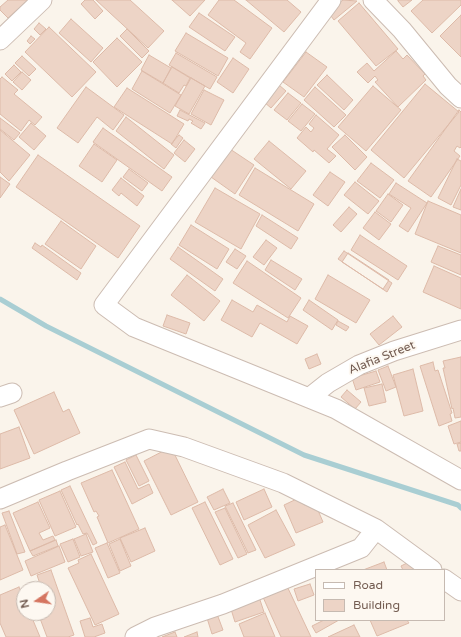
<!DOCTYPE html>
<html>
<head>
<meta charset="utf-8">
<style>
  body { margin:0 }
  #map { position:relative; width:461px; height:637px; overflow:hidden; background:#faf4eb; font-family:"Varela Round",sans-serif }
  canvas { display:block }
  .legend { position:absolute; left:315px; top:569px; width:130px; height:52px; box-sizing:border-box; background:#fdf8f1; border:1px solid #c6bab1; margin:0; padding:5px 7px; list-style:none; font-size:12px; color:#735c51 }
  .legend li { display:flex; align-items:center; gap:8px; height:20px }
  .legend b { width:20px; border:1px solid #c6bab1 }
  .north { position:absolute; left:16px; top:581px; width:40px; height:40px; box-sizing:border-box; background:#fdf8f1; border:1px solid #c6bab1; border-radius:50%; rotate:257deg; font-size:11px; font-weight:700; line-height:16px; text-align:center; color:#735c51 }
  .north::after { content:''; display:block; margin:auto; width:14px; height:18px; background:#d57560; clip-path:polygon(50% 0,100% 100%,50% 72%,0 100%) }
</style>
</head>
<body>
<div id="map">
<canvas width="461" height="637"></canvas>
<ul class="legend">
<li><b style="height:5px;background:#fff"></b>Road</li>
<li><b style="height:11px;background:#edd4c6"></b>Building</li>
</ul>
<div class="north">N</div>
</div>
<script>
const g = document.querySelector('canvas').getContext('2d');
g.lineJoin = 'round';
function poly(rows) {
  const path = new Path2D();
  for (const r of rows) {
    path.moveTo(r[0], r[1]);
    for (let i = 2; i < r.length; i += 2) path.lineTo(r[i], r[i + 1]);
  }
  return path;
}
function trace(path, color, width, dash) {
  g.strokeStyle = color;
  g.lineWidth = width;
  g.lineCap = dash ? 'butt' : 'round';
  g.setLineDash(dash || []);
  g.stroke(path);
}
function fillPath(path, color) {
  g.fillStyle = color;
  g.fill(path, 'evenodd');
}
function drawText(font, color, halo, rows, align = 'center') {
  g.font = font + ' "Varela Round",sans-serif';
  g.lineWidth = 4;
  g.setLineDash([]);
  g.textBaseline = 'middle';
  g.strokeStyle = halo;
  g.fillStyle = color;
  for (const [text, x, y, turn = 0] of rows) {
    g.save();
    g.translate(x, y);
    g.rotate((+turn || 0) * Math.PI / 180);
    g.textAlign = isNaN(turn) ? turn : align;
    if (halo) g.strokeText(text, 0, 0);
    g.fillText(text, 0, 0);
    g.restore();
  }
}
trace(poly([
  [0,299,46,326,304,455,458,505,461,508]
]), '#a9ced3', 5);
const building = poly([
  [8,0,28,0,8,18,0,10,0,7,8,0],
  [85,0,93,0,103,11,95,19,81,4,85,0],
  [96,0,130,0,164,31,148,48,96,0],
  [172,0,205,0,190,16,172,0],
  [219,0,234,0,272,28,250,59,240,52,246,43,208,15,219,0],
  [246,0,287,0,301,12,284,32,246,0],
  [343,0,357,1,334,20,328,12,343,0],
  [398,0,412,0,403,7,398,1,398,0],
  [423,0,461,0,461,5,432,33,411,11,423,0],
  [359,3,398,49,376,66,338,21,359,3],
  [199,13,235,37,225,51,189,27,199,13],
  [461,15,461,57,440,36,461,15],
  [71,19,103,48,91,62,59,33,71,19],
  [39,23,46,29,40,35,34,29,39,23],
  [49,27,96,72,72,97,25,52,49,27],
  [127,29,149,51,142,58,120,36,127,29],
  [186,33,228,58,218,76,175,51,186,33],
  [31,36,35,39,30,44,27,41,31,36],
  [117,38,142,62,117,87,93,62,117,38],
  [396,51,403,59,407,55,425,74,423,76,426,80,398,107,375,82,378,80,375,76,368,83,357,72,367,63,374,71,396,51],
  [306,52,327,67,304,97,283,82,306,52],
  [176,53,217,77,210,89,169,65,176,53],
  [149,55,171,68,163,83,141,70,149,55],
  [22,56,36,69,29,76,15,63,22,56],
  [233,58,249,69,233,93,217,82,233,58],
  [14,65,21,72,12,81,5,74,14,65],
  [172,67,190,78,186,86,184,85,179,93,163,83,172,67],
  [142,71,181,95,170,113,132,89,142,71],
  [22,72,31,80,22,90,13,82,22,72],
  [327,75,353,100,344,110,317,85,327,75],
  [2,77,18,90,14,94,42,117,35,125,29,120,21,131,0,114,0,79,2,77],
  [191,78,205,86,189,114,175,106,191,78],
  [425,84,459,112,404,178,371,150,425,84],
  [279,85,286,91,271,108,264,102,279,85],
  [373,86,401,110,366,151,338,127,373,86],
  [86,87,124,115,113,130,97,117,78,143,57,128,86,87],
  [315,87,346,115,334,127,304,100,315,87],
  [127,88,184,124,172,144,114,107,127,88],
  [204,90,224,100,211,125,191,114,204,90],
  [288,93,301,103,287,120,274,110,288,93],
  [302,104,315,114,301,131,288,121,302,104],
  [180,110,205,123,201,129,191,123,193,121,189,119,188,121,177,116,180,110],
  [459,110,461,112,461,147,460,148,457,146,454,151,460,156,431,197,408,181,459,110],
  [316,115,339,135,327,149,336,156,329,163,314,150,313,152,297,138,306,127,311,132,314,128,309,124,316,115],
  [126,117,174,155,164,169,116,131,126,117],
  [0,118,20,133,14,140,0,129,0,118],
  [31,123,46,136,34,150,19,137,31,123],
  [103,128,172,177,162,191,93,142,103,128],
  [0,130,30,155,9,181,0,172,0,130],
  [179,135,183,138,176,148,171,144,179,135],
  [345,135,367,157,355,170,332,147,345,135],
  [184,140,195,149,185,162,174,153,184,140],
  [269,141,306,171,291,189,254,159,269,141],
  [94,144,117,160,102,182,79,166,94,144],
  [230,149,254,165,235,194,211,177,230,149],
  [38,155,140,226,118,258,16,187,38,155],
  [457,159,461,161,461,185,451,205,438,198,457,159],
  [371,163,394,180,380,198,357,181,371,163],
  [255,168,314,204,298,231,239,195,255,168],
  [129,169,148,183,142,191,123,177,129,169],
  [330,172,345,182,328,206,313,195,330,172],
  [0,177,10,184,0,198,0,177],
  [121,178,144,196,137,206,121,193,119,196,112,190,121,178],
  [355,182,379,201,368,214,344,195,355,182],
  [396,183,427,203,408,232,399,226,411,208,389,194,396,183],
  [215,188,260,214,241,249,195,222,215,188],
  [461,189,461,210,453,207,461,189],
  [388,194,403,205,391,222,376,211,388,194],
  [428,201,461,215,461,253,415,234,428,201],
  [349,207,357,214,341,232,333,225,349,207],
  [375,212,391,224,379,240,363,228,375,212],
  [262,215,298,238,291,249,256,226,262,215],
  [61,221,96,246,81,269,45,244,61,221],
  [191,225,229,249,217,269,179,245,191,225],
  [360,235,407,266,398,280,351,250,360,235],
  [266,240,277,248,264,265,253,257,266,240],
  [35,243,41,247,42,245,81,273,77,280,32,248,35,243],
  [438,246,461,255,461,275,431,262,438,246],
  [178,247,223,279,215,291,170,259,178,247],
  [235,249,246,256,237,269,226,262,235,249],
  [344,251,392,283,387,292,338,259,344,251],
  [348,253,389,280,383,289,342,262,348,253],
  [271,260,302,279,295,290,265,270,271,260],
  [247,261,301,298,288,318,233,283,247,261],
  [434,266,461,278,461,309,423,292,434,266],
  [187,275,220,301,204,321,171,295,187,275],
  [328,275,370,300,356,323,315,299,328,275],
  [232,300,253,312,257,305,287,322,290,316,308,326,297,344,260,323,252,337,221,320,232,300],
  [309,300,338,320,332,330,303,310,309,300],
  [167,315,190,323,186,334,163,326,167,315],
  [393,316,402,327,379,345,370,334,393,316],
  [338,321,349,327,346,331,336,325,338,321],
  [317,354,321,364,309,369,305,359,317,354],
  [461,357,461,417,455,418,453,408,452,409,443,368,445,368,443,361,461,357],
  [433,362,435,371,438,370,452,413,450,414,452,421,439,426,420,366,433,362],
  [388,366,396,387,386,391,378,370,388,366],
  [413,369,423,411,404,416,393,375,413,369],
  [376,371,380,382,356,390,352,378,376,371],
  [382,384,386,402,369,406,364,388,382,384],
  [347,390,361,402,355,409,341,397,347,390],
  [54,392,63,412,69,409,80,433,34,454,14,410,54,392],
  [461,421,461,442,454,444,448,426,461,421],
  [19,427,30,458,0,469,0,434,19,427],
  [461,443,461,451,459,451,457,444,461,443],
  [171,447,198,502,171,515,144,461,171,447],
  [136,455,149,481,139,486,126,460,136,455],
  [125,462,138,489,149,484,153,493,132,504,114,467,125,462],
  [112,470,139,529,108,543,97,517,99,516,96,511,94,512,81,483,112,470],
  [70,486,97,543,93,545,87,533,83,534,78,524,77,525,61,490,70,486],
  [223,489,230,503,214,510,207,497,223,489],
  [264,489,272,507,244,520,236,502,264,489],
  [60,491,76,527,55,536,39,500,60,491],
  [301,497,304,505,314,501,323,522,296,533,284,505,301,497],
  [38,502,50,528,39,533,43,540,53,536,55,540,30,551,13,513,38,502],
  [205,502,233,559,220,565,192,508,205,502],
  [233,503,256,550,248,553,225,506,233,503],
  [225,508,247,554,238,558,215,512,225,508],
  [276,510,295,545,265,558,248,525,276,510],
  [9,511,25,552,17,554,2,513,9,511],
  [5,525,23,570,0,580,0,527,5,525],
  [145,528,155,551,131,562,120,538,145,528],
  [86,534,93,552,81,556,74,539,86,534],
  [73,539,80,557,68,562,60,544,73,539],
  [120,539,131,566,120,571,109,544,120,539],
  [56,540,58,546,33,556,30,551,56,540],
  [107,543,120,573,108,578,95,548,107,543],
  [59,546,65,562,31,576,25,561,59,546],
  [91,554,119,614,95,625,68,568,79,563,78,560,91,554],
  [411,561,415,570,403,570,401,566,411,561],
  [384,562,387,570,363,570,384,562],
  [51,570,74,635,68,637,47,637,38,613,48,613,48,589,34,589,41,587,37,575,51,570],
  [286,584,311,637,281,637,262,595,286,584],
  [310,584,314,595,298,601,294,589,310,584],
  [19,587,24,599,24,613,30,613,40,637,6,637,0,623,0,595,19,587],
  [259,597,264,612,235,622,230,606,259,597],
  [265,613,275,637,244,637,239,624,265,613],
  [217,614,223,630,212,634,207,618,217,614],
  [90,618,93,627,102,624,105,633,94,637,85,637,80,621,90,618],
  [324,620,339,620,316,633,312,626,324,620],
  [370,620,407,620,409,623,377,636,370,620],
  [354,625,360,637,328,637,354,625],
  [175,632,177,637,162,637,175,632],
  [197,632,198,637,184,637,197,632]
]);
fillPath(building, '#edd4c6');
trace(building, '#ddbaa8', 1);
const street = poly([
  [331,0,104,305,134,327,336,409,461,480],
  [373,0,402,30,448,86,461,98],
  [0,40,42,0],
  [0,397,12,393],
  [309,398,328,383,359,365,394,351,461,330],
  [0,499,67,471,149,439,184,447,283,483,376,529,432,570],
  [444,579,461,591],
  [135,637,155,627,223,604,361,548,376,529]
]);
trace(street, '#ccbcb2', 21);
trace(street, '#fff', 19);
drawText('12px', '#735c51', '#fdf8f1', [
  ["Alafia Street",382,358,-22]
]);
</script>
</body>
</html>
